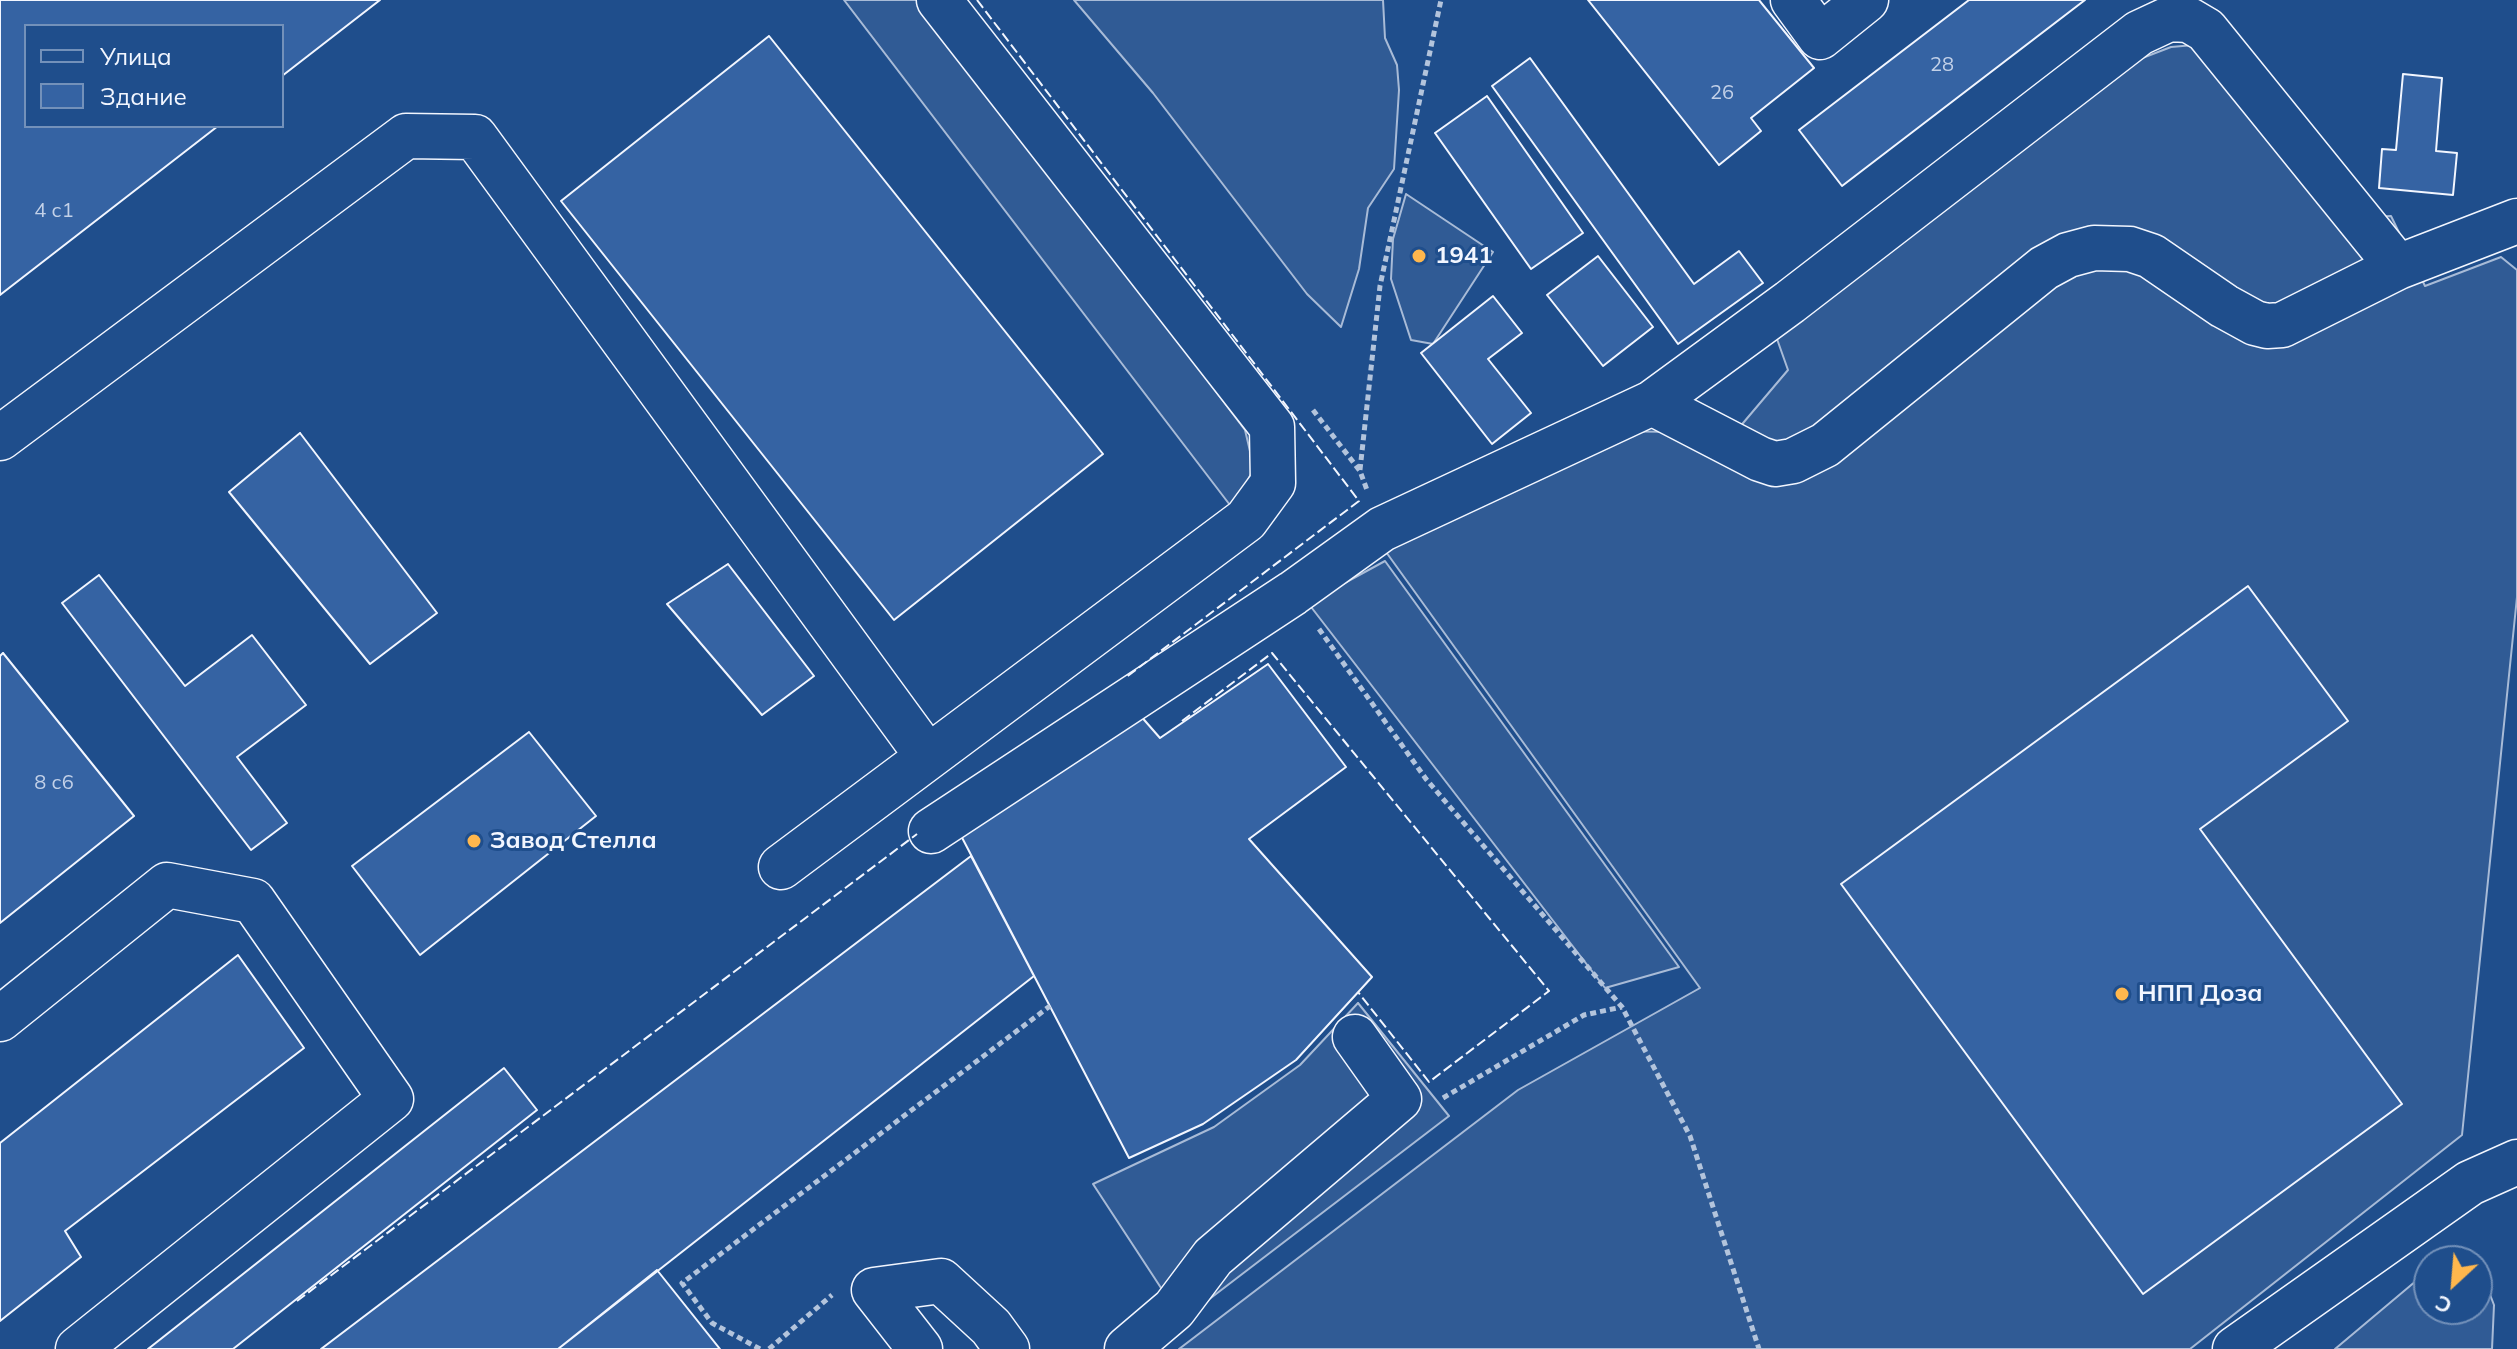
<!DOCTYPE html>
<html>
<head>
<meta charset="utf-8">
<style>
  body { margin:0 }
  #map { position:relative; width:2517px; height:1349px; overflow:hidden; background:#1f4e8c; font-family:Mulish,sans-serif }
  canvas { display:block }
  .legend { position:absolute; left:24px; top:24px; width:260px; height:104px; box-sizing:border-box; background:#1f4e8c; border:2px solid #7391ba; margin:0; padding:10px 14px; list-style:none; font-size:24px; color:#f2f6ff }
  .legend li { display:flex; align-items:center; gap:16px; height:40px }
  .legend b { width:40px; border:2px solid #7391ba }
  .north { position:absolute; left:2413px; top:1245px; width:80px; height:80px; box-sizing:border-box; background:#1f4e8c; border:2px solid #7391ba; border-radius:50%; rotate:206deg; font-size:22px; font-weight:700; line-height:32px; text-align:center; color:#f2f6ff }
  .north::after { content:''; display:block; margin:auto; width:28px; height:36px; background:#ffb74d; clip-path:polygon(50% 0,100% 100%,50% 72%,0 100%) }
</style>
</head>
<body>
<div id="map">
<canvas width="2517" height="1349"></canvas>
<ul class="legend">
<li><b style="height:10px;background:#1f4e8c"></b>Улица</li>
<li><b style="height:22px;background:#3563a3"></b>Здание</li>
</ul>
<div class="north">С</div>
</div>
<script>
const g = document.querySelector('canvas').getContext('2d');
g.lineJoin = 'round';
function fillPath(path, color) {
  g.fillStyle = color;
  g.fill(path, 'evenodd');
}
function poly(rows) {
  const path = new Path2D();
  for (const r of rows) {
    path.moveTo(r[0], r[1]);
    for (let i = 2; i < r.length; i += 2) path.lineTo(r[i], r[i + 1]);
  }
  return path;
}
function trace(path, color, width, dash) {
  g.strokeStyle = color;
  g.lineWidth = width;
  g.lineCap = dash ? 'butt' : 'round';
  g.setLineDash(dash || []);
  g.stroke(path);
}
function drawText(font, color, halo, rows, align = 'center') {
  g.font = font + ' Mulish,sans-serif';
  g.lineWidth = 6;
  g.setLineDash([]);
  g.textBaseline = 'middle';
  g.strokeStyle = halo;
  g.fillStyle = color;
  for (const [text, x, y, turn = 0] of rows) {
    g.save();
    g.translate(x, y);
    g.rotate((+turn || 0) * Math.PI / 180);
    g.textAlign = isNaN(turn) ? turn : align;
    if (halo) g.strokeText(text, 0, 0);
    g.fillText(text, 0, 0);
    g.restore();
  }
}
const built = poly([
  [844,0,920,0,1245,430,1254,468,1233,509,844,0],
  [1074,0,1383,0,1385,38,1397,65,1399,90,1394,169,1368,208,1359,269,1341,327,1307,294,1153,93,1074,0],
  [2194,45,2335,219,2391,216,2425,286,2501,257,2517,270,2517,597,2462,1135,2190,1349,1179,1349,1518,1090,1700,988,1381,545,1601,431,1680,432,1738,429,1788,370,1777,339,2132,62,2171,47,2194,45],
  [1406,194,1493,252,1433,344,1411,340,1391,279,1393,239,1406,194],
  [1385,561,1679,967,1605,988,1308,603,1385,561],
  [1358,1003,1449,1116,1182,1320,1093,1184,1214,1127,1300,1065,1358,1003],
  [2477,1269,2481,1271,2494,1305,2492,1349,2335,1349,2429,1270,2429,1309,2477,1309,2477,1269]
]);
fillPath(built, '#305b95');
trace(built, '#a8bbd7', 2);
const building = poly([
  [0,0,380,0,282,76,282,26,26,26,26,126,218,126,0,295,0,0],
  [1588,0,1759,0,1814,68,1751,118,1761,131,1719,165,1588,0],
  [1969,0,2085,0,1842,186,1799,130,1969,0],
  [769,36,1103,454,894,620,561,201,769,36],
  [1530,58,1694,284,1739,251,1763,283,1678,344,1492,86,1530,58],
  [2403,74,2442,78,2436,151,2457,153,2453,195,2379,188,2382,149,2396,150,2403,74],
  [1487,96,1583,233,1531,269,1435,133,1487,96],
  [1598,256,1653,327,1603,366,1547,295,1598,256],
  [1493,296,1522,333,1488,359,1531,413,1492,444,1421,353,1493,296],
  [300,433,437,613,370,664,229,492,300,433],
  [728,564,814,676,762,715,667,604,728,564],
  [99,575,185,686,252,635,306,705,237,757,287,823,251,850,62,603,99,575],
  [2248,586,2348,721,2200,829,2402,1104,2143,1294,1841,884,2248,586],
  [3,653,134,816,0,923,0,656,3,653],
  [1268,664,1346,767,1249,839,1372,977,1296,1060,1203,1124,1129,1158,957,828,1132,706,1160,738,1268,664],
  [529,732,596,816,420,955,352,866,529,732],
  [971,856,1034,976,558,1349,321,1349,971,856],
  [238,955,304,1048,65,1231,81,1257,0,1321,0,1143,238,955],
  [504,1068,537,1110,233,1349,148,1349,504,1068],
  [657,1270,720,1349,558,1349,657,1270]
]);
fillPath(building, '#3563a3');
trace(building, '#f2f6ff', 2);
const minor = poly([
  [1793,0,1820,37,1866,0],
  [1652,403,1790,302,2139,33,2169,19,2189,20,2206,30,2398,267],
  [0,438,406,136,475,137,928,757],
  [931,831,1293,593,1382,529,1652,403,1760,459,1775,464,1793,461,1825,445,2044,268,2068,255,2094,248,2130,249,2151,256,2224,306,2255,323,2267,326,2282,325,2398,267,2517,221],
  [781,867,1246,520,1273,483,1272,427,939,0],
  [0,1019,167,885,253,901,391,1099,78,1349],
  [920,1349,874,1290,941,1281,991,1327,1007,1349],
  [1127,1349,1174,1309,1213,1257,1399,1099,1355,1037],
  [2235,1349,2470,1183,2517,1162]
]);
trace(minor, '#f2f6ff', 47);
trace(poly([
  [1313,410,1360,471,1367,490],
  [1360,470,1380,286,1441,0],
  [1319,629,1426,779,1622,1007,1690,1136,1759,1349],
  [1443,1098,1584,1015,1622,1007],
  [760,1349,712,1323,682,1283,1050,1006],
  [769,1349,832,1295]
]), '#b3c4dc', 5, [6, 4]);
trace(minor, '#1f4e8c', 44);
trace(poly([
  [977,0,1359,501,1125,678],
  [1182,721,1272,653,1549,991,1429,1082,1358,992],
  [297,1301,917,834]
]), '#f2f6ff', 2, [10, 4]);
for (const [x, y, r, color] of [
  [1419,256,8,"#ffb74d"],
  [474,841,8,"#ffb74d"],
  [2122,994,8,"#ffb74d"]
]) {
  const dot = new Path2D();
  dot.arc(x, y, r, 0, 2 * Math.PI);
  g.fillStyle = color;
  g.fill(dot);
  trace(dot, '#1f4e8c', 3);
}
drawText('20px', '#c3d1e8', null, [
  ["28",1942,65],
  ["26",1722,93],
  ["4 с1",54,211],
  ["8 с6",54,783]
]);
drawText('bold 24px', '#f2f6ff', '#1f4e8c', [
  ["1941",1435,256],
  ["Завод Стелла",490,841],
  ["НПП Доза",2138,994]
], 'left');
</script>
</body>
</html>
